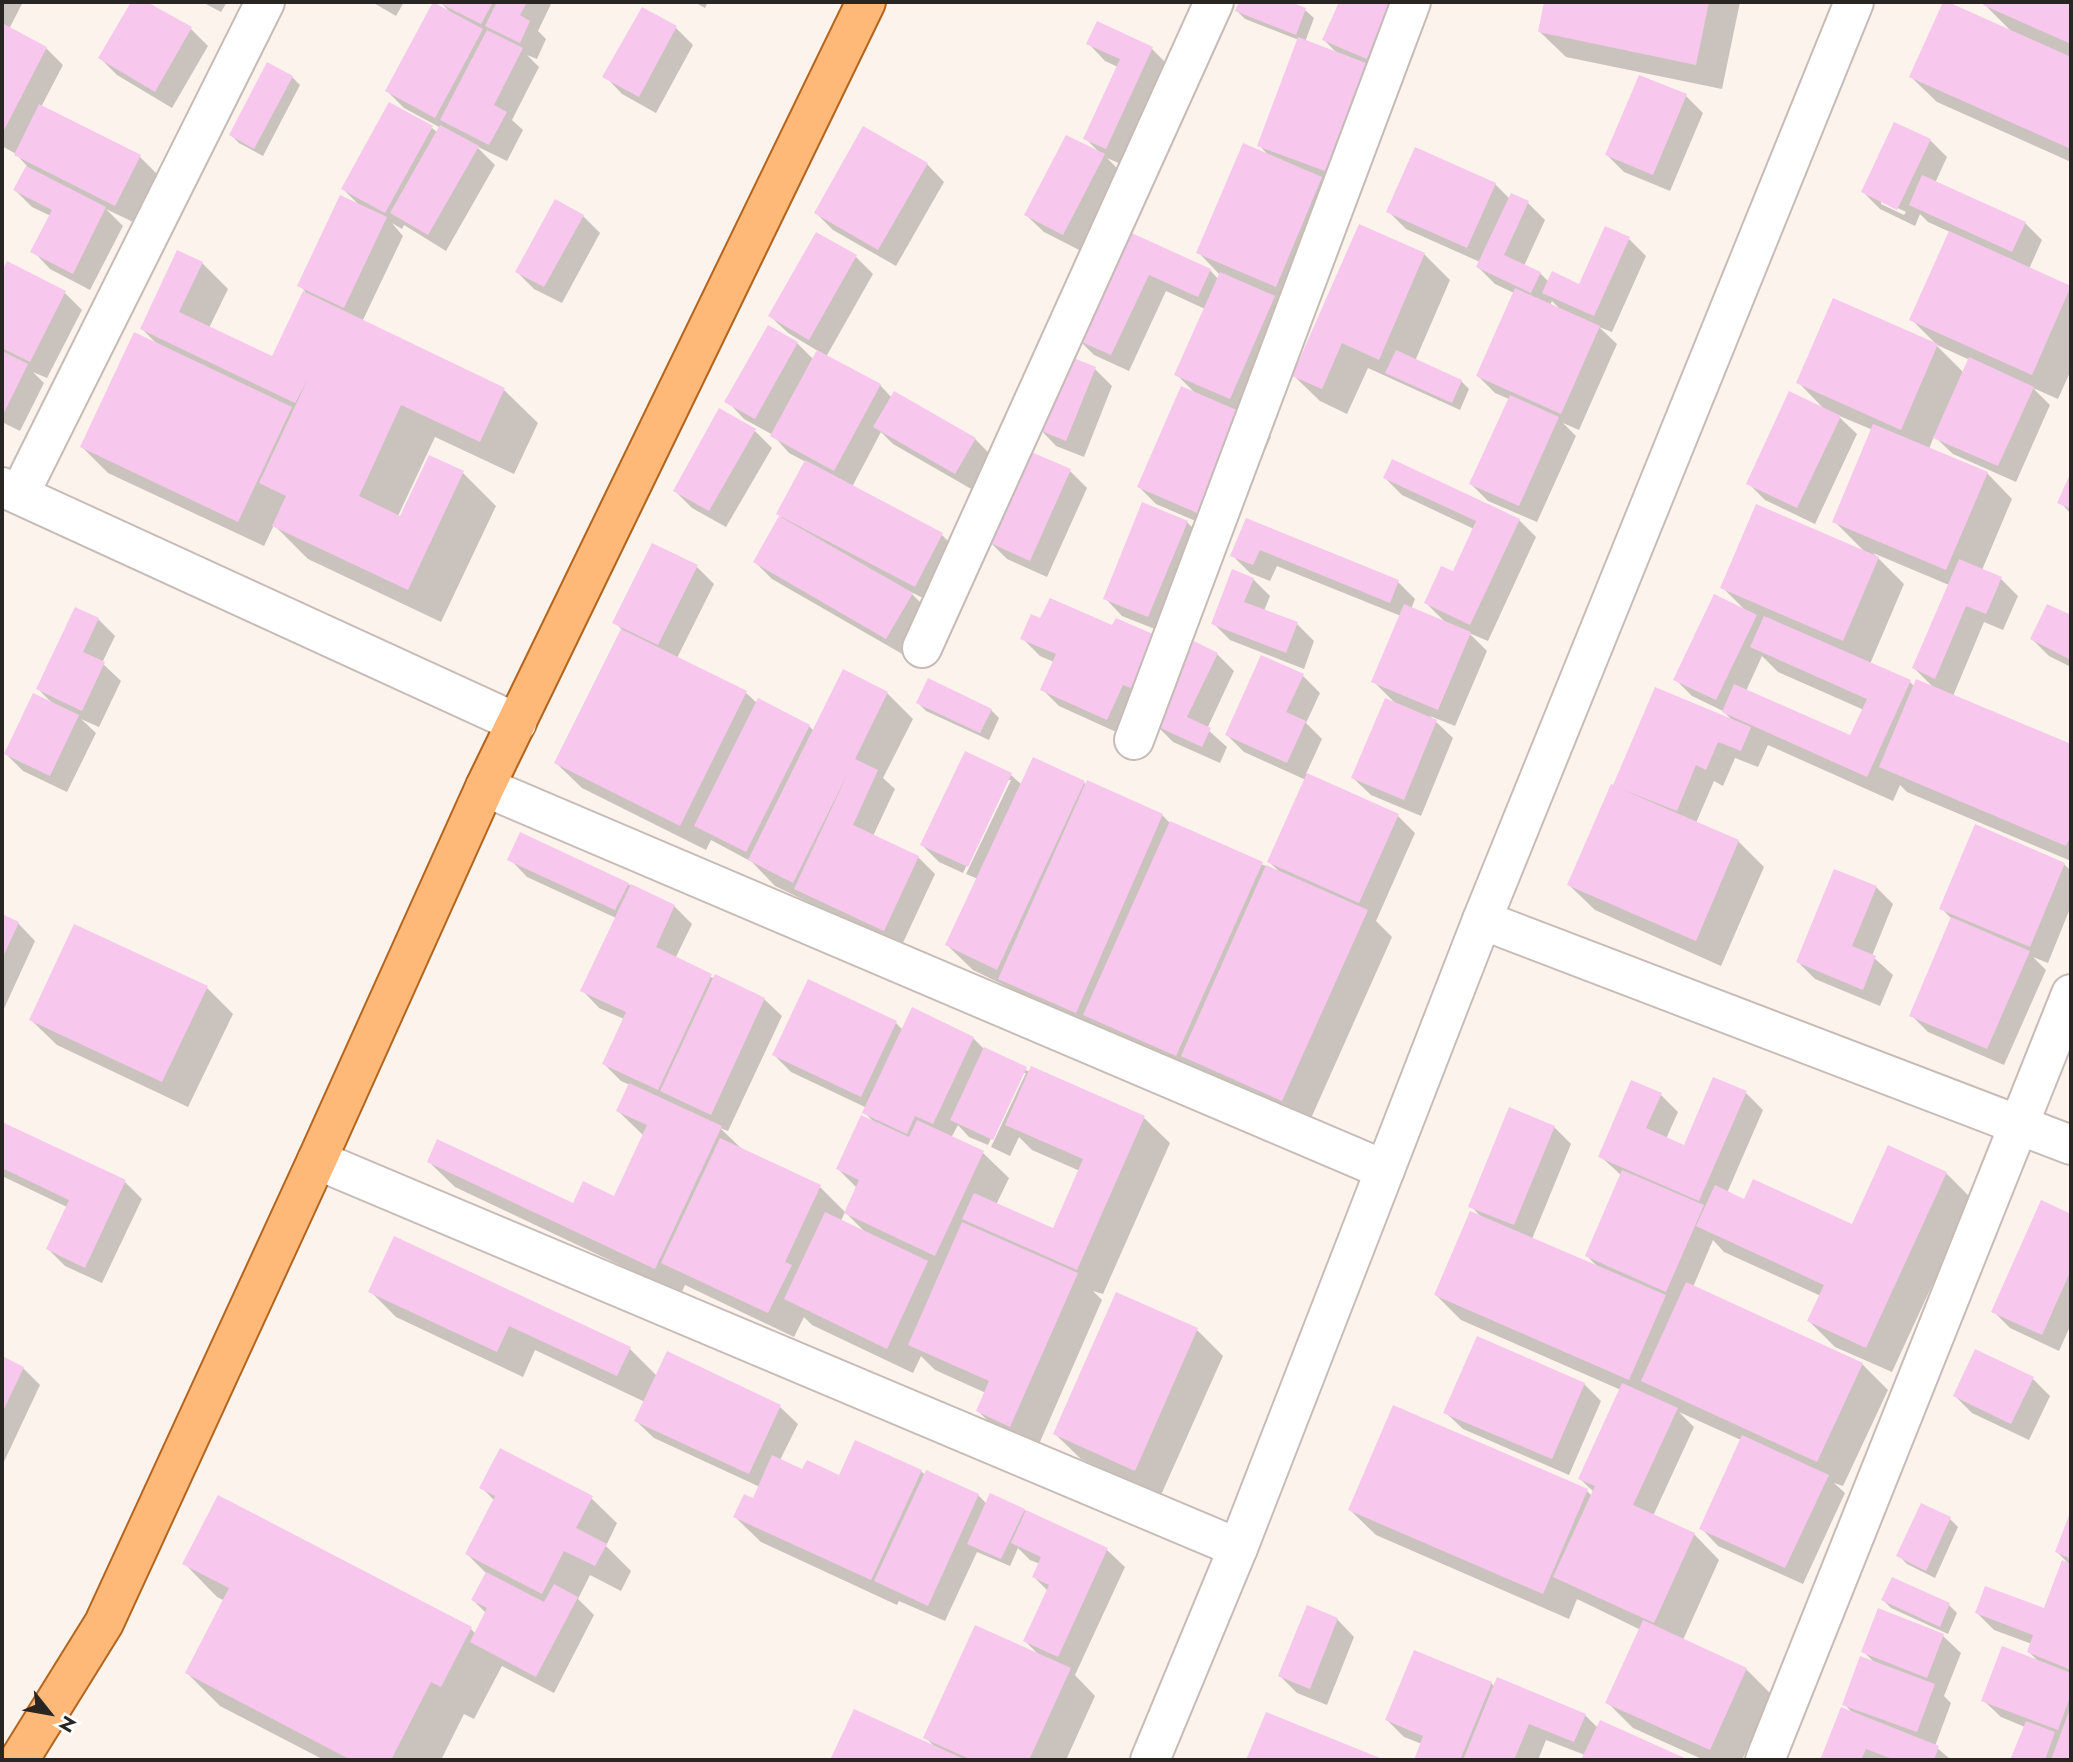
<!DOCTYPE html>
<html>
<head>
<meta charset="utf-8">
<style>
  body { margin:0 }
  #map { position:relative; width:2073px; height:1762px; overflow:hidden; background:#fdf3ed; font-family:Jost,sans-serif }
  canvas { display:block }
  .frame { position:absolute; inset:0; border:4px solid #292523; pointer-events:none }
  .north { position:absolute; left:14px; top:1678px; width:70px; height:70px; -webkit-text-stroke:5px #fff; paint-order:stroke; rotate:121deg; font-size:19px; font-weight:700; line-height:28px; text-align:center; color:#292523 }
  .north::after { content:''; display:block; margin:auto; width:24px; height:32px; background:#292523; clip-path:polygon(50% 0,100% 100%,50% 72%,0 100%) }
</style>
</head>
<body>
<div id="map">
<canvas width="2073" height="1762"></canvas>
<div class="frame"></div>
<div class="north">N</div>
</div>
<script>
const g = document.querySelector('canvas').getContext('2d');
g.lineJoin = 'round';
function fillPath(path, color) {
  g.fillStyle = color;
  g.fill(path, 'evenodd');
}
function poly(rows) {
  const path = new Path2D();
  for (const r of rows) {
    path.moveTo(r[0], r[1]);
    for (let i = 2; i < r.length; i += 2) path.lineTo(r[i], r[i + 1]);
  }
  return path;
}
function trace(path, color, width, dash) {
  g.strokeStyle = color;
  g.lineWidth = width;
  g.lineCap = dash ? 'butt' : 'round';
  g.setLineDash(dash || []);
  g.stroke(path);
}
fillPath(poly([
  [2,2,23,2,9,29,46,48,63,65,41,107,140,157,157,174,133,222,106,209,123,226,90,290,50,269,33,251,51,216,32,207,15,190,27,166,16,154,2,146],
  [133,2,144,2,191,29,208,46,172,108,117,75,100,58],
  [202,2,227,2,221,12],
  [372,2,404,2,396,16],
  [440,2,552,2,538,31,546,39,537,59,527,55,539,67,512,120,523,130,507,161,476,146,495,165,446,251,404,225,402,229,392,223,403,236,362,322,504,390,538,423,514,474,435,437,398,516,401,518,463,473,496,506,441,622,308,559,274,525,264,546,108,473,82,447,158,345,142,329,202,263,228,289,209,328,273,358,305,291,299,285,361,207,343,189,432,128,438,133,441,128,404,108,387,91,450,12],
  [694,2,708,2,705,8],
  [1241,2,1285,2,1305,10,1314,18,1305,42,1339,55,1324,40,1340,3,1337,2,1411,2,1342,187,1323,180,1346,204,1254,420,1271,437,1228,535,1156,504,1139,487,1197,395,1176,374,1205,309,1166,291,1129,371,1094,355,1077,338,1126,233,1210,270,1218,279,1220,275,1199,253,1270,157,1259,145,1299,40,1245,19,1237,11],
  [1546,2,1740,2,1722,89,1566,57,1540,32],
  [1987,2,2071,2,2071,162,1937,102,1911,77,2012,32,1985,5],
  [642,9,676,28,693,45,656,113,622,94,605,76],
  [1098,23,1152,49,1169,66,1123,165,1107,158,1122,173,1081,251,1044,232,1026,215,1099,152,1085,138,1118,67,1105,61,1088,43],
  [292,77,300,85,263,156,239,143,231,135],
  [1686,96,1703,113,1670,191,1624,172,1607,155],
  [1930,140,1947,157,1935,183,2025,223,2042,240,2029,269,2071,288,2071,370,2058,399,2033,388,2050,405,2016,482,1953,454,1934,436,1929,449,1987,473,2012,499,1982,570,2001,579,2018,596,2003,630,1984,622,1953,696,2071,746,2071,861,1907,792,1900,785,1893,801,1768,745,1758,767,1735,758,1723,786,1714,781,1696,823,1738,841,1764,867,1721,966,1595,910,1569,885,1623,791,1616,784,1734,722,1723,711,1692,696,1675,679,1746,611,1722,587,1865,552,1834,521,1873,430,1837,415,1857,434,1815,524,1765,500,1748,483,1825,410,1798,382,1834,300,1937,346,1964,373,1970,360,1937,345,1911,319,1950,232,1928,222,1920,214,1915,226,1880,209,1863,192],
  [1881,200,1906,212,1904,215,1881,204],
  [1873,553,1949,585,1914,668,1934,688,1915,687,1910,682,1870,664,1904,584],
  [1762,656,1778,672,1864,710,1851,738,1746,691],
  [927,164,944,182,896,266,833,230,816,213],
  [1495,184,1510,199,1511,195,1528,203,1545,220,1524,266,1540,273,1549,282,1580,286,1629,239,1646,256,1612,332,1599,327,1617,344,1579,430,1563,423,1576,436,1537,522,1488,501,1471,484,1509,399,1495,393,1478,376,1514,293,1495,284,1478,267,1480,262,1406,229,1388,211],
  [1552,301,1562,311,1550,305],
  [583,216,600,233,562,303,534,289,517,272],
  [1424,254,1450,280,1415,361,1461,381,1469,389,1460,410,1368,368,1347,414,1320,401,1294,376],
  [856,257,873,274,826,357,880,385,892,398,975,439,992,456,973,490,893,444,881,432,852,487,942,535,959,552,933,603,909,591,929,611,904,655,772,579,755,562,781,516,806,462,789,453,773,435,744,419,727,401,768,327,797,343,813,359,818,351,788,333,770,316],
  [8,264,65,293,82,310,47,378,33,372,44,383,20,431,2,422,2,276],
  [1095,369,1112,386,1084,457,1056,446,1039,428],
  [755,431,772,448,726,527,692,508,675,491],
  [1070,471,1087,488,1047,577,1007,559,990,542],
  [2071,476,2071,514,2060,502],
  [1385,478,1519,520,1536,537,1488,641,1469,633,1487,651,1455,726,1430,716,1453,738,1421,816,1371,795,1353,778,1397,705,1373,681,1401,616,1277,566,1270,581,1250,573,1233,556,1247,521,1398,582,1415,599,1411,609,1447,624,1426,603,1454,574,1474,529,1402,495],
  [1187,522,1204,540,1165,633,1122,616,1105,598],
  [697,567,714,584,677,658,746,693,757,703,809,726,814,731,887,693,913,719,883,778,895,789,873,836,918,857,935,874,901,947,775,886,752,862,711,840,706,850,582,788,556,763,622,630,615,622],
  [1253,579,1270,596,1264,611,1297,624,1314,641,1304,669,1230,640,1213,623],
  [2048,606,2071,617,2071,667,2049,656,2032,639],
  [98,619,115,636,102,663,121,681,99,727,81,719,96,733,67,792,23,771,6,754,52,703,38,689],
  [1041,620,1113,627,1154,637,1125,736,1059,706,1042,689,1054,662,1040,656,1022,638],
  [1217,654,1234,671,1207,729,1227,747,1220,763,1173,742,1156,725],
  [1303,676,1320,693,1306,723,1322,739,1306,774,1398,816,1415,833,1376,921,1392,937,1308,1125,1026,1004,1010,988,973,970,947,945,978,879,966,874,1011,780,1007,780,963,873,939,862,922,845,965,754,1011,775,1022,785,1084,783,1162,815,1169,822,1281,873,1269,862,1306,780,1244,752,1227,735],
  [918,703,991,710,999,718,989,740,926,711],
  [510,859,628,884,674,906,692,924,675,959,715,979,764,999,782,1016,728,1131,720,1128,744,1151,820,1187,845,1212,841,1221,866,1233,846,1213,857,1188,838,1169,875,1123,864,1112,867,1108,791,1072,774,1055,896,1023,903,1030,973,1038,984,1049,1030,1072,1032,1068,1144,1118,1170,1143,1103,1294,1093,1291,1102,1300,1036,1451,1003,1436,978,1411,986,1393,935,1370,921,1356,913,1373,812,1325,804,1317,794,1337,685,1285,681,1294,455,1187,429,1162,574,1205,614,1198,644,1136,618,1111,630,1085,621,1081,604,1064,624,1019,599,1008,582,990,616,918,527,877],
  [1022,1073,1026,1073,991,1147,1010,1156,1019,1137,1032,1150,1080,1171,1054,1230,996,1205,1009,1178,983,1153,951,1138,958,1125,969,1137,988,1145],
  [2064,864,2071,871,2071,906,2048,963,2033,957,2046,970,2004,1065,1928,1032,1911,1015,1952,919,1941,908],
  [1876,887,1893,904,1872,956,1893,975,1880,1006,1815,979,1798,962],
  [2,916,18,923,35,941,2,1013],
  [207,988,233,1014,188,1107,57,1045,31,1020],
  [1746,1093,1763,1110,1727,1193,1745,1201,1853,1227,1946,1173,1972,1199,1892,1372,1835,1347,1809,1321,1821,1296,1724,1252,1713,1240,1693,1287,1862,1364,1888,1390,1843,1486,1834,1483,1845,1493,1803,1584,1718,1546,1701,1528,1741,1440,1679,1412,1694,1427,1653,1516,1694,1534,1719,1560,1683,1640,1746,1669,1772,1695,1742,1760,1704,1760,1633,1728,1607,1702,1641,1630,1577,1599,1569,1619,1376,1535,1350,1510,1394,1407,1587,1491,1592,1496,1594,1492,1580,1479,1621,1390,1461,1320,1436,1295,1481,1217,1471,1206,1554,1127,1571,1144,1532,1239,1599,1268,1587,1256,1621,1175,1600,1156,1661,1095,1678,1112,1666,1139,1685,1147],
  [2,1124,125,1182,142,1199,102,1283,65,1266,48,1249,67,1207,2,1176],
  [2042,1203,2071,1216,2071,1324,2059,1351,2010,1328,1993,1311],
  [370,1291,630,1349,657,1376,668,1353,780,1407,798,1424,780,1460,803,1471,840,1477,921,1471,925,1475,978,1495,987,1504,1024,1510,1107,1550,1125,1567,1075,1675,1095,1696,1066,1760,832,1760,855,1711,936,1748,925,1737,1040,1656,1025,1641,1048,1591,1034,1577,1040,1564,1030,1560,1018,1548,1010,1566,977,1552,945,1621,899,1601,897,1605,761,1542,735,1517,754,1500,760,1487,654,1438,636,1421,645,1402,535,1350,523,1377,396,1317],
  [1117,1295,1197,1330,1223,1356,1161,1495,1081,1459,1055,1434],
  [2,1358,23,1368,40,1385,2,1466],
  [2033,1379,2050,1396,2029,1440,1972,1413,1955,1396],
  [1584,1384,1601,1401,1569,1475,1463,1429,1445,1412],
  [481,1487,591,1498,617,1523,606,1546,631,1571,621,1591,590,1575,578,1599,594,1615,554,1693,502,1666,474,1719,464,1714,441,1760,324,1760,220,1706,187,1673,225,1601,217,1597,184,1563,471,1629,476,1634,486,1613,473,1600,487,1574,467,1554,495,1501],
  [2071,1514,2071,1760,2012,1760,2025,1727,2001,1717,1983,1700,2039,1662,2029,1652,2032,1644,1994,1630,1977,1613,2045,1611,2070,1565,2057,1552],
  [1950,1519,1958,1527,1935,1578,1907,1564,1899,1556],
  [1893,1579,1949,1605,1957,1613,1948,1634,1891,1608,1883,1600],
  [1879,1611,1943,1636,1961,1653,1944,1696,1951,1703,1935,1746,1951,1760,1822,1759,1854,1714,1844,1704,1876,1664,1863,1651],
  [1337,1619,1354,1637,1327,1705,1297,1693,1280,1676],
  [1491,1683,1495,1687,1585,1715,1598,1728,1600,1722,1685,1760,1583,1760,1585,1755,1546,1740,1538,1760,1416,1760,1422,1744,1404,1737,1387,1720],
  [1267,1714,1381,1760,1248,1760]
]), '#0003');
fillPath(poly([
  [131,2,147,2,192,27,155,92,98,58],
  [433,2,483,29,435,118,385,91],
  [437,2,493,2,481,24],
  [497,2,527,2,520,15,530,21,520,43,485,26],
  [1239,2,1290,2,1306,8,1296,35,1235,11],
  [1339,2,1390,2,1367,59,1322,40],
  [1544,2,1709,2,1696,65,1538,32],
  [1943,2,1948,2,2071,57,2071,149,1909,77],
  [1985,2,2071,2,2071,44,1983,5],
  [642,7,677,26,639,97,602,77],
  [1097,21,1153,47,1106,149,1083,139,1120,59,1086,44],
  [2,23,47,47,2,134],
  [487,30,523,48,494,105,507,112,489,145,440,120],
  [1298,37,1366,63,1325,171,1257,146],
  [267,62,293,76,254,149,229,135],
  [1639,75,1687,94,1653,175,1605,155],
  [389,102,433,126,385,213,341,189],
  [39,104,141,155,115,206,14,155],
  [1894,122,1931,139,1897,210,1861,192],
  [440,125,479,146,428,235,390,213],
  [863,126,928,163,878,250,814,213],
  [1066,135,1105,154,1063,235,1024,215],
  [1243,143,1322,177,1276,287,1196,253],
  [1415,147,1496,183,1467,248,1386,212],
  [26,166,106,207,73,274,30,252,52,210,13,190],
  [1922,175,2026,222,2012,252,1909,205],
  [1511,193,1529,201,1504,255,1541,272,1531,293,1476,267],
  [340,195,387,217,344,308,297,286],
  [555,199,584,215,544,287,515,272],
  [1359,224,1425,253,1379,360,1342,343,1322,389,1292,376],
  [1605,226,1630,237,1594,316,1542,293,1552,271,1579,284],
  [1125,230,1211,269,1198,297,1149,275,1111,355,1075,339],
  [1949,231,2071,286,2032,375,1909,320],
  [816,232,857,255,809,340,768,316],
  [177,250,203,262,179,312,272,356,303,291,505,388,480,442,401,405,359,496,400,516,429,455,464,471,408,590,272,526,286,496,259,483,308,379,295,403,140,329],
  [7,261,66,291,30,362,2,348,2,272],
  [1220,272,1275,296,1230,399,1174,375],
  [1515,288,1600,326,1561,414,1476,376],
  [1833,298,1938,344,1901,430,1796,383],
  [768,325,798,342,755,419,724,402],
  [134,332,292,407,238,522,80,447],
  [817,350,881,384,834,471,770,436],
  [1396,350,1462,380,1452,403,1385,373],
  [2,351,28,364,2,417],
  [1066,355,1096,367,1066,441,1037,429],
  [1969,357,2034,387,1998,466,1933,438],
  [1181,386,1255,418,1211,519,1137,487],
  [894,391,976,438,955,474,873,427],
  [1789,391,1841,416,1797,508,1746,484],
  [1510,395,1559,417,1519,506,1469,484],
  [719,408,756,429,709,511,673,491],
  [1873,424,1988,472,1946,570,1832,522],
  [1029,451,1071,469,1030,561,988,542],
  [1392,459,1520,519,1470,625,1424,603,1441,566,1453,571,1476,521,1383,478],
  [805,460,943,533,915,587,776,514],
  [2071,472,2071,509,2057,503],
  [1142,502,1188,521,1148,617,1103,599],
  [1756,504,1879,557,1843,641,1720,588],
  [779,516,913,593,886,639,753,562],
  [1246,518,1399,580,1390,603,1260,550,1253,565,1230,556],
  [652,543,698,565,658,645,612,623],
  [1959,559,2002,577,1986,614,1966,606,1935,679,1912,668],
  [1232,569,1254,578,1244,602,1298,622,1286,653,1211,624],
  [1714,594,1757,615,1716,700,1673,680],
  [1050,598,1112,625,1116,618,1155,635,1131,688,1123,685,1107,720,1040,690,1056,654,1020,639,1031,614,1040,618],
  [1404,604,1471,632,1438,710,1371,682],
  [2047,604,2071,615,2071,660,2030,639],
  [75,607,99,618,83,652,105,662,82,711,36,689],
  [1764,616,1911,680,1867,777,1722,712,1734,684,1850,735,1867,699,1750,647],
  [621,629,747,691,680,826,554,763],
  [1194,641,1218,653,1187,717,1211,728,1202,747,1154,725],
  [1261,655,1304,674,1286,712,1306,721,1287,763,1225,735],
  [843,669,888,692,855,759,878,770,853,825,919,856,884,931,794,889,849,771,793,883,748,860],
  [928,678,992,709,980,733,916,703],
  [1916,679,2071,744,2071,835,2066,846,1879,767],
  [1655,687,1751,727,1741,751,1718,742,1706,770,1696,765,1677,811,1621,789,1739,840,1696,941,1567,885,1611,784,1613,785],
  [33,693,79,715,50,776,4,754],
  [758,698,810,725,746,852,694,826],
  [1385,698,1437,720,1404,800,1351,778],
  [965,751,1012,773,968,867,920,845],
  [1033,757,1085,781,997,970,945,945],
  [1307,773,1399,814,1359,903,1267,862],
  [1087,780,1163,814,1076,1013,998,979],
  [1170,821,1263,862,1176,1056,1083,1015],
  [1975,824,2065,863,2030,947,1939,909],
  [520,832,629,883,615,910,507,860],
  [1266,865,1368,910,1282,1101,1181,1056],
  [1834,869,1877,886,1852,946,1876,956,1863,990,1796,962],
  [631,884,675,905,656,947,712,974,658,1090,602,1064,626,1012,580,991],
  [2,914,19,922,2,959],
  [1951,917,2030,951,1987,1049,1909,1016],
  [74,924,208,986,162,1082,29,1020],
  [715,974,765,998,711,1115,660,1091],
  [808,979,897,1021,861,1097,772,1055],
  [912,1007,974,1037,933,1124,915,1116,907,1134,862,1113],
  [984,1047,1027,1067,993,1140,950,1120],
  [1031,1066,1145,1116,1077,1270,962,1219,974,1193,1053,1228,1083,1159,1005,1125],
  [1713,1077,1747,1091,1699,1201,1598,1157,1631,1080,1662,1093,1646,1128,1684,1145],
  [629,1083,722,1126,655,1269,427,1162,437,1139,573,1203,583,1181,614,1196,647,1125,616,1111],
  [1509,1107,1555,1126,1514,1225,1468,1207],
  [861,1115,909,1137,917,1120,984,1151,935,1256,844,1213,859,1180,836,1169],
  [2,1122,126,1180,85,1268,46,1249,69,1200,2,1168],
  [720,1138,821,1185,785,1262,792,1265,768,1313,661,1263],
  [1888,1145,1947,1172,1866,1348,1807,1321,1824,1285,1696,1226,1715,1185,1744,1199,1753,1179,1852,1224],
  [1622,1170,1704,1205,1666,1292,1585,1256],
  [2041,1200,2071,1214,2071,1270,2042,1335,1991,1312],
  [1470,1211,1666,1295,1629,1380,1434,1295],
  [825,1212,928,1261,887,1349,784,1299],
  [962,1222,1078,1273,1010,1427,976,1411,989,1381,908,1345],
  [394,1236,631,1347,617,1376,509,1326,497,1352,368,1292],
  [1686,1282,1863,1363,1817,1462,1641,1381],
  [1116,1292,1198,1328,1135,1471,1053,1434],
  [1477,1336,1585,1383,1552,1459,1443,1413],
  [1975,1349,2034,1377,2011,1424,1953,1396],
  [667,1351,781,1405,749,1474,634,1421],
  [2,1356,24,1367,2,1413],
  [1622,1383,1678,1408,1633,1505,1695,1533,1654,1623,1553,1577,1595,1486,1578,1479],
  [1393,1405,1588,1489,1543,1594,1348,1510],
  [1742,1435,1829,1475,1785,1568,1699,1529],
  [855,1440,922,1470,871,1580,733,1517,744,1494,753,1498,772,1455,802,1469,807,1460,839,1475],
  [500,1448,593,1496,576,1528,607,1544,595,1566,564,1551,542,1594,465,1554,495,1496,479,1488],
  [926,1470,979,1494,928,1606,874,1581],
  [990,1493,1025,1509,1001,1559,967,1544],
  [218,1495,472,1627,441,1687,431,1682,391,1760,351,1760,185,1673,229,1588,182,1564],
  [1921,1503,1951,1517,1926,1571,1896,1556],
  [1026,1510,1108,1548,1058,1657,1023,1641,1049,1585,1032,1577,1041,1557,1011,1543],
  [2071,1510,2071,1559,2055,1552],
  [2062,1560,2071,1564,2071,1670,2027,1652,2033,1635,1975,1613,1985,1586,2044,1608],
  [486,1572,544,1602,554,1584,578,1597,536,1677,470,1642,487,1608,471,1600],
  [1892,1577,1950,1603,1940,1627,1881,1600],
  [1307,1605,1338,1618,1310,1689,1278,1676],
  [1878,1608,1944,1634,1927,1678,1861,1652],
  [1643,1620,1747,1668,1710,1750,1605,1703],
  [975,1625,1071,1668,1029,1760,972,1760,923,1738],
  [2002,1646,2071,1673,2071,1694,2058,1730,1981,1701],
  [1414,1650,1492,1682,1460,1760,1414,1760,1423,1736,1385,1720],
  [1860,1656,1935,1684,1917,1732,1842,1705],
  [1497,1677,1586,1714,1574,1742,1529,1724,1514,1760,1463,1760],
  [2071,1706,2071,1760,2051,1760],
  [1841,1707,1939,1746,1934,1760,1895,1760,1866,1749,1861,1760,1820,1760],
  [854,1709,966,1760,830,1760],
  [1266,1712,1385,1760,1246,1760],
  [1600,1720,1689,1760,1581,1760],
  [2026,1721,2055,1732,2045,1760,2010,1760]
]), '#f7c7ed');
const minor = poly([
  [2,487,517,723],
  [19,495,265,2],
  [922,648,1214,2],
  [1134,740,1411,2],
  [485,787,1385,1170],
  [1482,920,2071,1145],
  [317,1160,1238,1548],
  [1765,1760,2071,994]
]);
const tertiary = poly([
  [1150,1760,1238,1548,1482,920,1854,2]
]);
const primary = poly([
  [19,1760,104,1623,317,1160,485,787,866,2]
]);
trace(minor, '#c6bbb6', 42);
trace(tertiary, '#c6bbb6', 42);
trace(primary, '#b3651e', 42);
trace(minor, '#fff', 38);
trace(tertiary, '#fff', 38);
trace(primary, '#feb877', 38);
</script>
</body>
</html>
